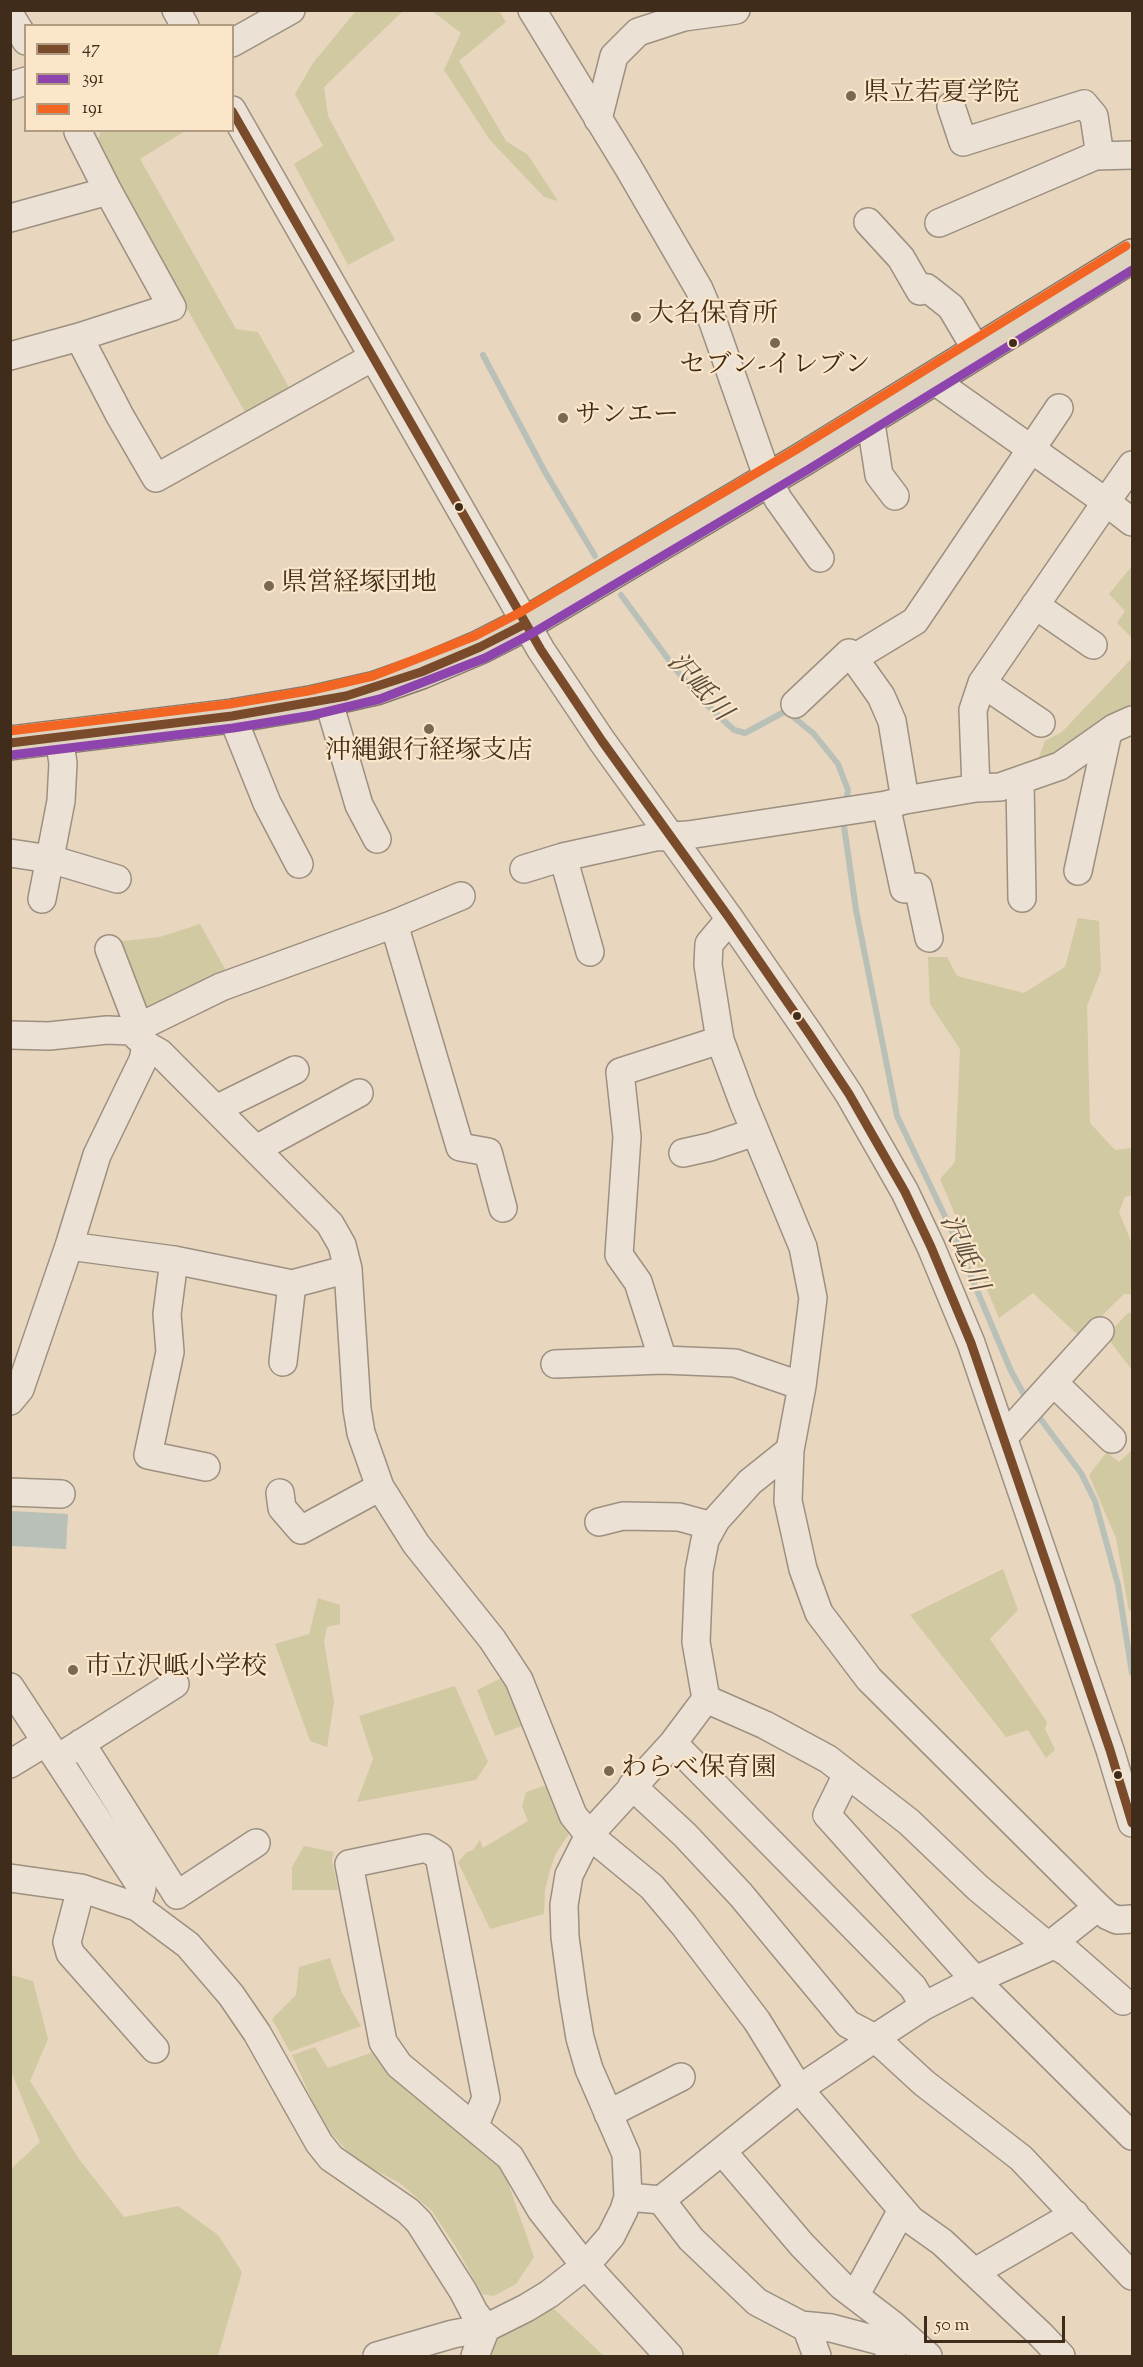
<!DOCTYPE html>
<html>
<head>
<meta charset="utf-8">
<style>
  body { margin:0 }
  #map { position:relative; width:1143px; height:2367px; overflow:hidden; background:#e8d6be; font-family:"Sorts Mill Goudy",serif }
  canvas { display:block }
  .frame { position:absolute; inset:0; border:12px solid #402c1a; pointer-events:none }
  .legend { position:absolute; left:24px; top:24px; width:210px; height:108px; box-sizing:border-box; background:#fbe6c9; border:2px solid #b09c83; margin:0; padding:8px 10px; list-style:none; font-size:18px; color:#402c1a }
  .legend li { display:flex; align-items:center; gap:12px; height:30px }
  .legend b { width:30px; border:2px solid #b09c83 }
  .scale { position:absolute; left:924px; top:2316px; width:141px; height:27px; box-sizing:border-box; border:3px solid #402c1a; border-top:0; padding-left:8px; font-size:18px; line-height:21px; white-space:nowrap; color:#402c1a; -webkit-text-stroke:4px #fbe6c9; paint-order:stroke }
</style>
</head>
<body>
<div id="map">
<canvas width="1143" height="2367"></canvas>
<div class="frame"></div>
<ul class="legend">
<li><b style="height:8px;background:#7a4b2a"></b>47</li>
<li><b style="height:8px;background:#8e44ad"></b>391</li>
<li><b style="height:8px;background:#f26522"></b>191</li>
</ul>
<div class="scale">50 m</div>
</div>
<script>
const g = document.querySelector('canvas').getContext('2d');
g.lineJoin = 'round';
function fillPath(path, color) {
  g.fillStyle = color;
  g.fill(path, 'evenodd');
}
function poly(rows) {
  const path = new Path2D();
  for (const r of rows) {
    path.moveTo(r[0], r[1]);
    for (let i = 2; i < r.length; i += 2) path.lineTo(r[i], r[i + 1]);
  }
  return path;
}
function trace(path, color, width, dash) {
  g.strokeStyle = color;
  g.lineWidth = width;
  g.lineCap = dash ? 'butt' : 'round';
  g.setLineDash(dash || []);
  g.stroke(path);
}
function drawText(font, color, halo, rows, align = 'center') {
  g.font = font + ' "Sorts Mill Goudy","Noto Serif JP",serif';
  g.lineWidth = 4.5;
  g.setLineDash([]);
  g.textBaseline = 'middle';
  g.strokeStyle = halo;
  g.fillStyle = color;
  for (const [text, x, y, turn = 0] of rows) {
    g.save();
    g.translate(x, y);
    g.rotate((+turn || 0) * Math.PI / 180);
    g.textAlign = isNaN(turn) ? turn : align;
    if (halo) g.strokeText(text, 0, 0);
    g.fillText(text, 0, 0);
    g.restore();
  }
}
fillPath(poly([
  [356,11,403,11,324,87,328,116,395,240,348,265,294,164,323,146,295,94,313,63],
  [432,11,499,11,506,22,459,61,506,141,528,155,558,201,544,197,490,140,444,70,461,33],
  [101,131,185,131,140,159,236,329,258,332,291,391,245,412,96,146],
  [1132,566,1132,638,1117,623,1125,611,1109,594],
  [1132,658,1132,710,1036,765,1045,741,1062,732],
  [1078,918,1099,921,1101,971,1087,1006,1090,1123,1115,1150,1132,1148,1132,1195,1125,1197,1119,1212,1132,1244,1132,1294,1124,1294,1080,1337,1033,1293,999,1318,940,1179,955,1162,960,1049,930,1004,928,957,947,957,957,976,1024,993,1065,967],
  [200,924,226,971,146,1010,139,989,131,987,114,942,160,937],
  [1132,1312,1132,1370,1106,1336,1128,1313],
  [1132,1450,1132,1611,1129,1611,1116,1538,1089,1475,1107,1452,1119,1462],
  [1003,1569,1018,1610,990,1639,1047,1722,1045,1729,1055,1750,1046,1758,1028,1730,1006,1737,910,1615],
  [318,1598,340,1605,340,1624,327,1627,324,1642,334,1702,327,1747,310,1741,275,1644,309,1634],
  [506,1676,530,1723,495,1736,477,1690],
  [455,1686,488,1762,476,1780,357,1802,373,1759,359,1716],
  [550,1784,569,1834,556,1853,550,1870,545,1890,544,1914,490,1929,458,1862,467,1852,473,1850,480,1840,483,1848,528,1821,522,1806,526,1792],
  [304,1846,334,1852,332,1860,338,1890,292,1890,292,1867],
  [330,1958,342,1993,361,2026,290,2052,272,2019,296,1995,299,1967],
  [11,1975,33,1981,48,2039,30,2081,79,2159,124,2217,178,2206,218,2235,242,2272,218,2356,11,2356,11,2169,40,2142,11,2071],
  [315,2047,328,2068,379,2050,501,2163,534,2257,516,2284,494,2296,482,2294,456,2247,432,2211,400,2183,367,2166,348,2152,329,2131,316,2109,292,2055],
  [550,2305,604,2356,488,2356,495,2333]
]), '#d1c9a1');
fillPath(poly([
  [11,1511,68,1514,66,1549,11,1546]
]), '#b8c0b8');
trace(poly([
  [483,355,545,472,595,556],
  [621,595,677,671,706,704,734,730,745,733,786,711,814,734,838,764,848,790,846,804],
  [843,819,856,910,897,1116,952,1231,1011,1371,1028,1402],
  [1036,1413,1081,1473,1095,1501,1118,1585,1132,1673]
]), '#b8c0b8', 6);
const minor = poly([
  [176,10,185,26],
  [532,10,628,167,699,289,713,322,768,479,778,499,820,558],
  [10,15,26,41],
  [232,43,291,10],
  [10,86,26,81],
  [951,106,963,142,1084,104,1094,116,1100,156],
  [232,110,541,650,602,741,730,919,810,1035,849,1094,905,1192,931,1247,971,1343,1110,1750,1132,1823],
  [598,119,614,56,638,32,684,17,736,10],
  [10,218,108,191],
  [868,222,901,258,920,291,927,288,951,307,977,351],
  [939,223,1095,156,1132,155],
  [79,337,172,307,108,191,78,132,80,130],
  [10,356,79,337,120,416,156,478,373,357],
  [932,379,1106,502,982,683,973,710,976,788],
  [870,417,879,475,895,496],
  [1132,465,1106,502,1132,522],
  [1035,605,1093,645],
  [982,683,1041,723],
  [328,699,359,805,377,839],
  [795,704,849,653,854,658],
  [232,716,267,803,299,864],
  [1020,781,1022,898],
  [905,800,892,721,881,696,854,658,915,621,1059,408],
  [886,805,904,889,918,887,929,938],
  [10,853,50,859,117,879],
  [563,857,590,952],
  [524,869,563,857,655,837,688,835,886,805,905,800,976,788,1000,787,1060,766,1114,728,1132,720],
  [1078,871,1108,732],
  [42,899,61,801,63,763,59,738],
  [730,919,709,944,708,965,720,1040,743,1102,803,1247,813,1298,802,1386,790,1450,788,1501,803,1569,819,1613,869,1679,1098,1907,1108,1916,1117,1920,1132,1919],
  [394,924,460,1147,488,1152,503,1208],
  [109,949,139,1027],
  [131,1031,146,1045,160,1053,330,1224,342,1245,348,1269,357,1409,361,1433,380,1487,416,1544,492,1639,519,1680,573,1815,589,1835,652,1887,684,1925,757,2021,799,2089,911,2220,942,2242,1041,2335,1061,2356],
  [10,1035,49,1036,107,1030,131,1031,221,987,394,924,461,896],
  [720,1040,620,1072,627,1137,619,1255,638,1282,663,1360,735,1363,802,1386],
  [216,1109,295,1070],
  [256,1149,359,1093],
  [683,1153,710,1147,755,1132],
  [69,1246,174,1260,292,1284],
  [174,1260,167,1314,170,1352,148,1455,206,1467],
  [283,1362,292,1284,348,1269],
  [555,1364,663,1360],
  [1054,1383,1112,1439],
  [10,1401,20,1389,69,1246,97,1155,143,1060,146,1045],
  [1004,1437,1100,1331],
  [10,1492,61,1494],
  [280,1493,282,1508,301,1530,380,1487],
  [599,1522,623,1516,679,1517,712,1526],
  [10,1687,142,1888,137,1907],
  [706,1699,765,1725,828,1759,909,1822,978,1888,1042,1941,1053,1944,1068,1953,1123,2001],
  [81,1743,177,1895,256,1843],
  [673,1743,913,1987,924,2006],
  [66,1753,175,1684],
  [10,1764,46,1742],
  [847,1774,827,1815,975,1980,1132,2136],
  [632,1786,685,1835,741,1895,848,2024,875,2038,924,2083,1021,2158,1132,2276],
  [10,1878,81,1888,137,1907,188,1945,231,1995,257,2033,319,2143,331,2158,408,2211,419,2222,463,2291,474,2312,486,2328],
  [81,1888,67,1942,70,1953,155,2049],
  [608,2114,681,2077],
  [474,2127,486,2098,439,1856,426,1848,349,1864,383,2042,399,2065,510,2157,541,2210,578,2257,669,2356],
  [722,2151,802,2245,842,2286,893,2325,928,2356],
  [628,2197,661,2200,799,2089,875,2038,924,2006,975,1980,1045,1949,1098,1907],
  [661,2200,691,2239,757,2302,801,2325,831,2328,884,2342,892,2356],
  [975,2272,1075,2214],
  [855,2296,902,2210],
  [806,2326,817,2356],
  [377,2356,453,2334,486,2328,526,2308,549,2294,585,2266,611,2236,624,2210,628,2197,626,2154,589,2069,580,2038,573,1996,565,1937,564,1905,569,1875,589,1835,673,1743,706,1699,696,1642,699,1571,705,1540,716,1520,750,1482,790,1450],
  [475,2356,486,2328]
]);
const major = poly([
  [10,743,232,716,310,703,376,688,421,672,480,647,525,624,803,459,1132,256]
]);
trace(minor, '#9c9080', 30);
trace(major, '#85796a', 36);
trace(minor, '#ebe1d5', 27);
trace(major, '#ded2c1', 33);
trace(poly([
  [232,111,541,650,602,741,730,919,810,1035,849,1094,905,1192,931,1247,971,1343,1110,1750,1132,1823],
  [10,743,232,716,346,696,421,672,480,647,525,624]
]), '#7a4b2a', 9);
trace(poly([
  [11,755,233,728,313,715,380,699,485,658,531,634,809,469,1132,270]
]), '#8e44ad', 9);
trace(poly([
  [10,731,230,704,308,691,373,676,475,636,519,613,797,449,1126,246]
]), '#f26522', 9);
for (const [x, y, r, color] of [
  [851,96,6,"#7b6853"],
  [636,317,6,"#7b6853"],
  [775,343,6,"#7b6853"],
  [1013,343,5,"#402c1a"],
  [563,418,6,"#7b6853"],
  [459,507,5,"#402c1a"],
  [269,586,6,"#7b6853"],
  [429,729,6,"#7b6853"],
  [797,1016,5,"#402c1a"],
  [73,1670,6,"#7b6853"],
  [609,1771,6,"#7b6853"],
  [1118,1775,5,"#402c1a"]
]) {
  const dot = new Path2D();
  dot.arc(x, y, r, 0, 2 * Math.PI);
  g.fillStyle = color;
  g.fill(dot);
  trace(dot, '#fbe6c9', 2);
}
drawText('26px', '#402c1a', '#fbe6c9', [
  ["県立若夏学院",863,96],
  ["大名保育所",648,317],
  ["セブン-イレブン",775,368,"center"],
  ["サンエー",575,418],
  ["県営経塚団地",281,586],
  ["沖縄銀行経塚支店",429,754,"center"],
  ["市立沢岻小学校",85,1670],
  ["わらべ保育園",621,1771]
], 'left');
drawText('italic 27px', '#594f41', '#fbe6c9', [
  ["沢岻川",697,689,48],
  ["沢岻川",961,1254,66]
]);
</script>
</body>
</html>
